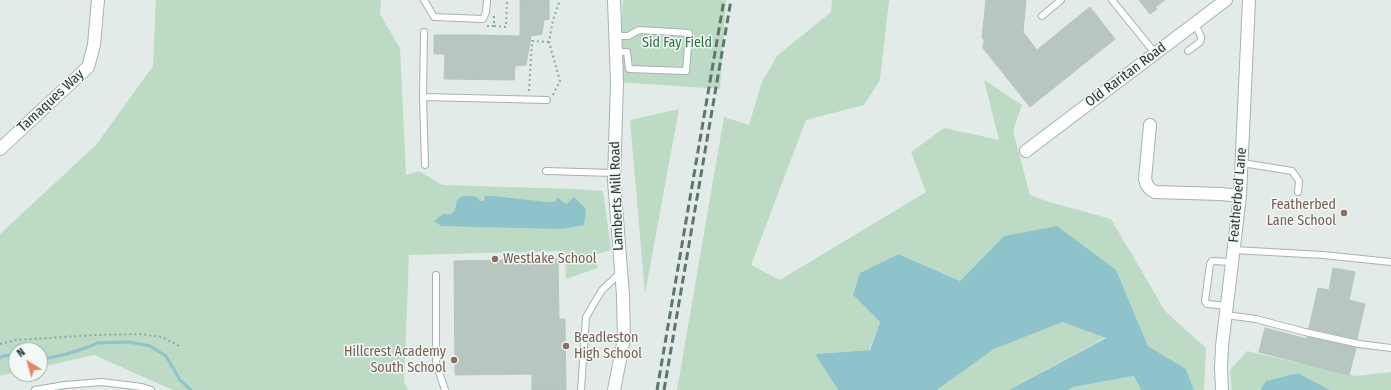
<!DOCTYPE html>
<html>
<head>
<meta charset="utf-8">
<style>
  body { margin:0 }
  #map { position:relative; width:1391px; height:390px; overflow:hidden; background:#e2ebe7; font-family:"Fira Sans Condensed",sans-serif }
  canvas { display:block }
  .north { position:absolute; left:8px; top:342px; width:40px; height:40px; box-sizing:border-box; background:#f2f8f5; border:1px solid #9faca8; border-radius:50%; rotate:323deg; font-size:11px; font-weight:700; line-height:16px; text-align:center; color:#233b34 }
  .north::after { content:''; display:block; margin:auto; width:14px; height:18px; background:#e78364; clip-path:polygon(50% 0,100% 100%,50% 72%,0 100%) }
</style>
</head>
<body>
<div id="map">
<canvas width="1391" height="390"></canvas>
<div class="north">N</div>
</div>
<script>
const g = document.querySelector('canvas').getContext('2d');
g.lineJoin = 'round';
function fillPath(path, color) {
  g.fillStyle = color;
  g.fill(path, 'evenodd');
}
function poly(rows) {
  const path = new Path2D();
  for (const r of rows) {
    path.moveTo(r[0], r[1]);
    for (let i = 2; i < r.length; i += 2) path.lineTo(r[i], r[i + 1]);
  }
  return path;
}
function trace(path, color, width, dash) {
  g.strokeStyle = color;
  g.lineWidth = width;
  g.lineCap = dash ? 'butt' : 'round';
  g.setLineDash(dash || []);
  g.stroke(path);
}
function drawText(font, color, halo, rows, align = 'center') {
  g.font = font + ' "Fira Sans Condensed",sans-serif';
  g.lineWidth = 3;
  g.setLineDash([]);
  g.textBaseline = 'middle';
  g.strokeStyle = halo;
  g.fillStyle = color;
  for (const [text, x, y, turn = 0] of rows) {
    g.save();
    g.translate(x, y);
    g.rotate((+turn || 0) * Math.PI / 180);
    g.textAlign = isNaN(turn) ? turn : align;
    if (halo) g.strokeText(text, 0, 0);
    g.fillText(text, 0, 0);
    g.restore();
  }
}
fillPath(poly([
  [156,0,381,0,380,14,400,48,406,175,419,171,442,185,575,189,603,191,611,250,595,255,598,268,566,279,565,251,409,255,404,383,408,390,173,390,94,355,40,367,40,350,16,350,16,372,0,376,0,234,96,145,153,66],
  [623,0,726,0,720,89,617,82],
  [832,0,889,0,880,80,864,105,806,120,751,265,780,280,926,192,911,152,944,128,999,140,984,80,1022,105,1013,131,1030,195,1046,201,1111,219,1165,311,1206,348,1204,390,1194,390,1186,369,1148,346,1116,270,1004,236,960,281,900,254,853,295,880,322,869,350,815,354,838,390,677,390,724,117,749,125,762,82,777,56,831,12],
  [679,109,645,294,630,120],
  [1063,322,1106,337,1009,390,937,390,994,349],
  [1247,351,1356,376,1391,372,1391,390,1330,390,1298,373,1266,381,1260,390,1232,390,1230,370],
  [1135,376,1141,390,1069,390,1073,387]
]), '#bddbc4');
fillPath(poly([
  [462,196,471,196,477,197,480,201,484,201,485,196,493,196,547,202,555,202,557,197,566,204,574,197,586,209,584,225,561,229,441,226,434,221,443,214,451,214,455,210,457,200],
  [1057,226,1116,270,1148,346,1186,369,1194,390,1141,390,1134,376,1073,387,1069,390,1009,390,1106,338,1063,322,994,349,937,390,838,390,815,354,870,350,880,322,853,295,860,273,899,254,960,281,1004,236],
  [1298,373,1330,390,1260,390,1266,381]
]), '#8ec3cc');
trace(poly([
  [40,356,48,358,67,354,91,346,97,343,129,342,150,346,166,356,180,380,191,390],
  [0,358,3,356,16,354]
]), '#8ec3cc', 3);
const building = poly([
  [520,0,549,0,549,19,544,20,542,34,531,36,526,65,515,66,514,80,444,79,445,54,434,54,434,35,475,35,520,36,520,0],
  [986,0,1026,0,1023,32,1037,50,1090,7,1115,39,1030,107,983,48,984,40,982,38,986,0],
  [1139,0,1165,0,1155,7,1157,9,1150,14,1139,0],
  [558,259,559,319,565,319,566,390,532,390,532,374,455,375,454,261,558,259],
  [1333,268,1355,272,1349,300,1365,304,1357,339,1309,328,1318,288,1329,290,1333,268],
  [1265,328,1307,339,1307,337,1356,348,1349,375,1259,352,1265,328]
]);
fillPath(building, '#b8c6c0');
trace(building, '#b5c4be', 1);
const service = poly([
  [424,0,434,17,483,19,486,12,487,0],
  [1112,0,1155,53],
  [1042,16,1061,0],
  [424,32,423,97,547,100],
  [615,36,628,36,639,30,689,33,686,71,629,69,627,52,616,52],
  [1188,51,1200,42,1201,40,1201,37,1195,23],
  [423,97,425,165],
  [1242,163,1292,171,1299,181,1298,192],
  [546,171,614,173],
  [1234,250,1323,255,1391,262],
  [436,275,436,363,445,390],
  [1227,306,1207,304,1205,301,1210,264,1212,261,1232,262],
  [1226,315,1256,319,1305,332,1359,344,1391,348],
  [35,390,65,385,102,382,142,387,151,390],
  [581,390,586,317,602,290,621,272]
]);
const minor = poly([
  [1150,125,1145,179,1147,185,1150,189,1155,192,1221,194,1240,196],
  [0,149,88,67,94,45,98,0],
  [1026,151,1226,0],
  [614,390,624,339,623,295,614,181,617,82,614,0],
  [1222,390,1221,368,1222,346,1240,196,1249,0]
]);
trace(service, '#a5b3ae', 8);
trace(minor, '#a5b3ae', 14);
trace(poly([
  [487,26,494,26,494,15],
  [494,26,506,27,507,0],
  [529,91,532,41,549,42],
  [553,95,560,81,549,42,553,20,560,0],
  [0,344,16,340,95,335,140,334,162,337,179,346]
]), '#85ac9f', 2, [2, 3]);
trace(service, '#fff', 6);
trace(minor, '#fff', 12);
trace(poly([
  [657,390,724,0],
  [664,390,731,0]
]), '#5e766f', 3, [8, 4]);
for (const [x, y, r, color] of [
  [1344,213,4,"#8d6e63"],
  [495,259,4,"#8d6e63"],
  [566,346,4,"#8d6e63"],
  [454,360,4,"#8d6e63"]
]) {
  const dot = new Path2D();
  dot.arc(x, y, r, 0, 2 * Math.PI);
  g.fillStyle = color;
  g.fill(dot);
  trace(dot, '#f2f8f5', 1.5);
}
drawText('14px', '#316e48', '#f2f8f5', [
  ["Sid Fay Field",677,43]
]);
drawText('14px', '#233b34', '#f2f8f5', [
  ["Old Raritan Road",1126,75,-37],
  ["Tamaques Way",51,101,-43],
  ["Featherbed Lane",1238,195,-85],
  ["Lamberts Mill Road",617,196,-92]
]);
drawText('14px', '#785e54', '#f2f8f5', [
  ["Featherbed",1336,205],
  ["Lane School",1336,221],
  ["Westlake School",503,259,"left"],
  ["Beadleston",574,338,"left"],
  ["High School",574,354,"left"],
  ["Hillcrest Academy",446,352],
  ["South School",446,368]
], 'right');
</script>
</body>
</html>
